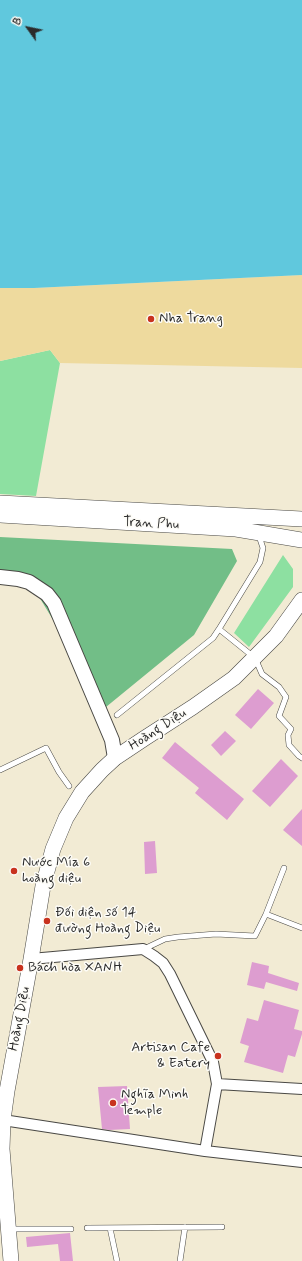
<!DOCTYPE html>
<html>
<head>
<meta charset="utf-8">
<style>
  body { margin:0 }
  #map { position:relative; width:302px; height:1261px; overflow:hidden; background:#f2ebd4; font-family:Mynerve,sans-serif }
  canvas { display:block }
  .north { position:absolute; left:8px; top:8px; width:40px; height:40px; -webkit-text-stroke:3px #fdfcf7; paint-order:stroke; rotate:303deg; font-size:11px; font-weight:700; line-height:16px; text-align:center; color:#2b2b2b }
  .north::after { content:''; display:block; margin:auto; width:14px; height:18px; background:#2b2b2b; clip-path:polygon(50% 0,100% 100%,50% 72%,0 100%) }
</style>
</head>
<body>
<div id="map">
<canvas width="302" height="1261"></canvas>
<div class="north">B</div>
</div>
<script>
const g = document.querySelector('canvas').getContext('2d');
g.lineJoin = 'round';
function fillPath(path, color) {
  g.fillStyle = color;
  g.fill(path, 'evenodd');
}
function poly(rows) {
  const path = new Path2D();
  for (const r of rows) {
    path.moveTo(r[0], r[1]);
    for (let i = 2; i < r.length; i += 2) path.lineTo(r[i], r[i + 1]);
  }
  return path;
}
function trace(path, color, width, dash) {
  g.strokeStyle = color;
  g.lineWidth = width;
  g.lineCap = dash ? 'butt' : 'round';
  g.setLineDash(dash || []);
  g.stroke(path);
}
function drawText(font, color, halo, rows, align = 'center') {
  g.font = font + ' Mynerve,sans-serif';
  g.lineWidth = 3;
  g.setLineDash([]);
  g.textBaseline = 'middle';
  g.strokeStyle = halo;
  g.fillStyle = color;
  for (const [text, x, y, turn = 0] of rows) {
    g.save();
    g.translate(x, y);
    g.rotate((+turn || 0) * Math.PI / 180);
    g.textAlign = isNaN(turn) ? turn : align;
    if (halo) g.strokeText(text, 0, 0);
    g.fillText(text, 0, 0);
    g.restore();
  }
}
fillPath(poly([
  [50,350,60,363,36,496,0,494,0,361],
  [283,555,293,569,293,587,249,647,234,633]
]), '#8de0a1');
fillPath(poly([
  [0,537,232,549,237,561,194,635,106,707,27,577,0,574]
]), '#72be87');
fillPath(poly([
  [302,275,302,368,60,363,50,350,0,361,0,288,34,288]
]), '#eeda9e');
fillPath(poly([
  [0,0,302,0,302,275,34,288,0,288]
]), '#60c8dd');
fillPath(poly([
  [258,689,274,703,251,729,235,715],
  [225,731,236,741,221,756,211,745],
  [175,742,244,799,227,820,195,793,199,788,162,758],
  [281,759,298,776,270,807,252,791],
  [302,809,302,846,283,830],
  [155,841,157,873,145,874,144,842],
  [252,962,269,966,268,973,299,983,297,991,266,982,264,989,247,985],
  [264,1000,299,1010,294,1029,302,1031,302,1034,295,1057,288,1055,283,1073,244,1062,249,1046,240,1043,247,1018,258,1021],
  [127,1086,130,1129,109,1130,102,1129,98,1087],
  [70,1233,73,1261,60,1261,58,1244,27,1247,26,1237]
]), '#dd9dd0');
const lane = poly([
  [259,536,263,548,260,562,219,629,255,658,262,674,279,687,286,697,279,716,291,729,288,735,289,745,299,756,302,758],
  [117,715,213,638,219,629],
  [0,770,46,748,59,772,69,786],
  [266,914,302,928],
  [144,949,165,939,178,937,216,934,255,936,266,914,284,868],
  [87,1228,222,1227],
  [110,1228,117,1261],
  [10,1229,71,1229],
  [180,1261,185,1227]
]);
const street = poly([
  [31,959,143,949,154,956,163,963,170,974,213,1062,217,1084],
  [3,1120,205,1151,217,1084,302,1089],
  [205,1151,302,1162]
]);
const secondary = poly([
  [0,577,18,579,29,582,47,594,54,603,112,740,115,758]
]);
const primary = poly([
  [0,503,302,519],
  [0,515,236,529,302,540],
  [11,1261,2,1149,3,1120,7,1091,31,959,43,886,53,849,66,818,82,792,102,770,115,758,145,738,193,707,234,678,276,636,302,600]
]);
trace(lane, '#494844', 6);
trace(street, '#494844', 12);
trace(secondary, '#494844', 16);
trace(primary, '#494844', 16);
trace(lane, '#fff', 5);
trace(street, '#fff', 10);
trace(secondary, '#fff', 14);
trace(primary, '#fff', 15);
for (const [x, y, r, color] of [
  [151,319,4,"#c8321e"],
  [14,871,4,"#c8321e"],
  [47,921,4,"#c8321e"],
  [20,968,4,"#c8321e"],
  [218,1056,4,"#c8321e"],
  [113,1103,4,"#c8321e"]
]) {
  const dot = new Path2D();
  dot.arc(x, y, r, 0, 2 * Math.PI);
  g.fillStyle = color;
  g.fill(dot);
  trace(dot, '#fdfcf7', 1.5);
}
drawText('14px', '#2b2b2b', '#fdfcf7', [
  ["Nha Trang",159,319],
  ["Nước Mía 6",22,863],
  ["hoàng diệu",22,879],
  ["Đối diện số 14",55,913],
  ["đường Hoàng Diệu",55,929],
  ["Bách hòa XANH",28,968],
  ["Artisan Cafe",210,1048,"right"],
  ["& Eatery",210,1064,"right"],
  ["Nghĩa Minh",121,1095],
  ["Temple",121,1111]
], 'left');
drawText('14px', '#2b2b2b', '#fdfcf7', [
  ["Tran Phu",151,524,3],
  ["Hoàng Diệu",158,730,-33],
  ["Hoàng Diệu",20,1019,-79]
]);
</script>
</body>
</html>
